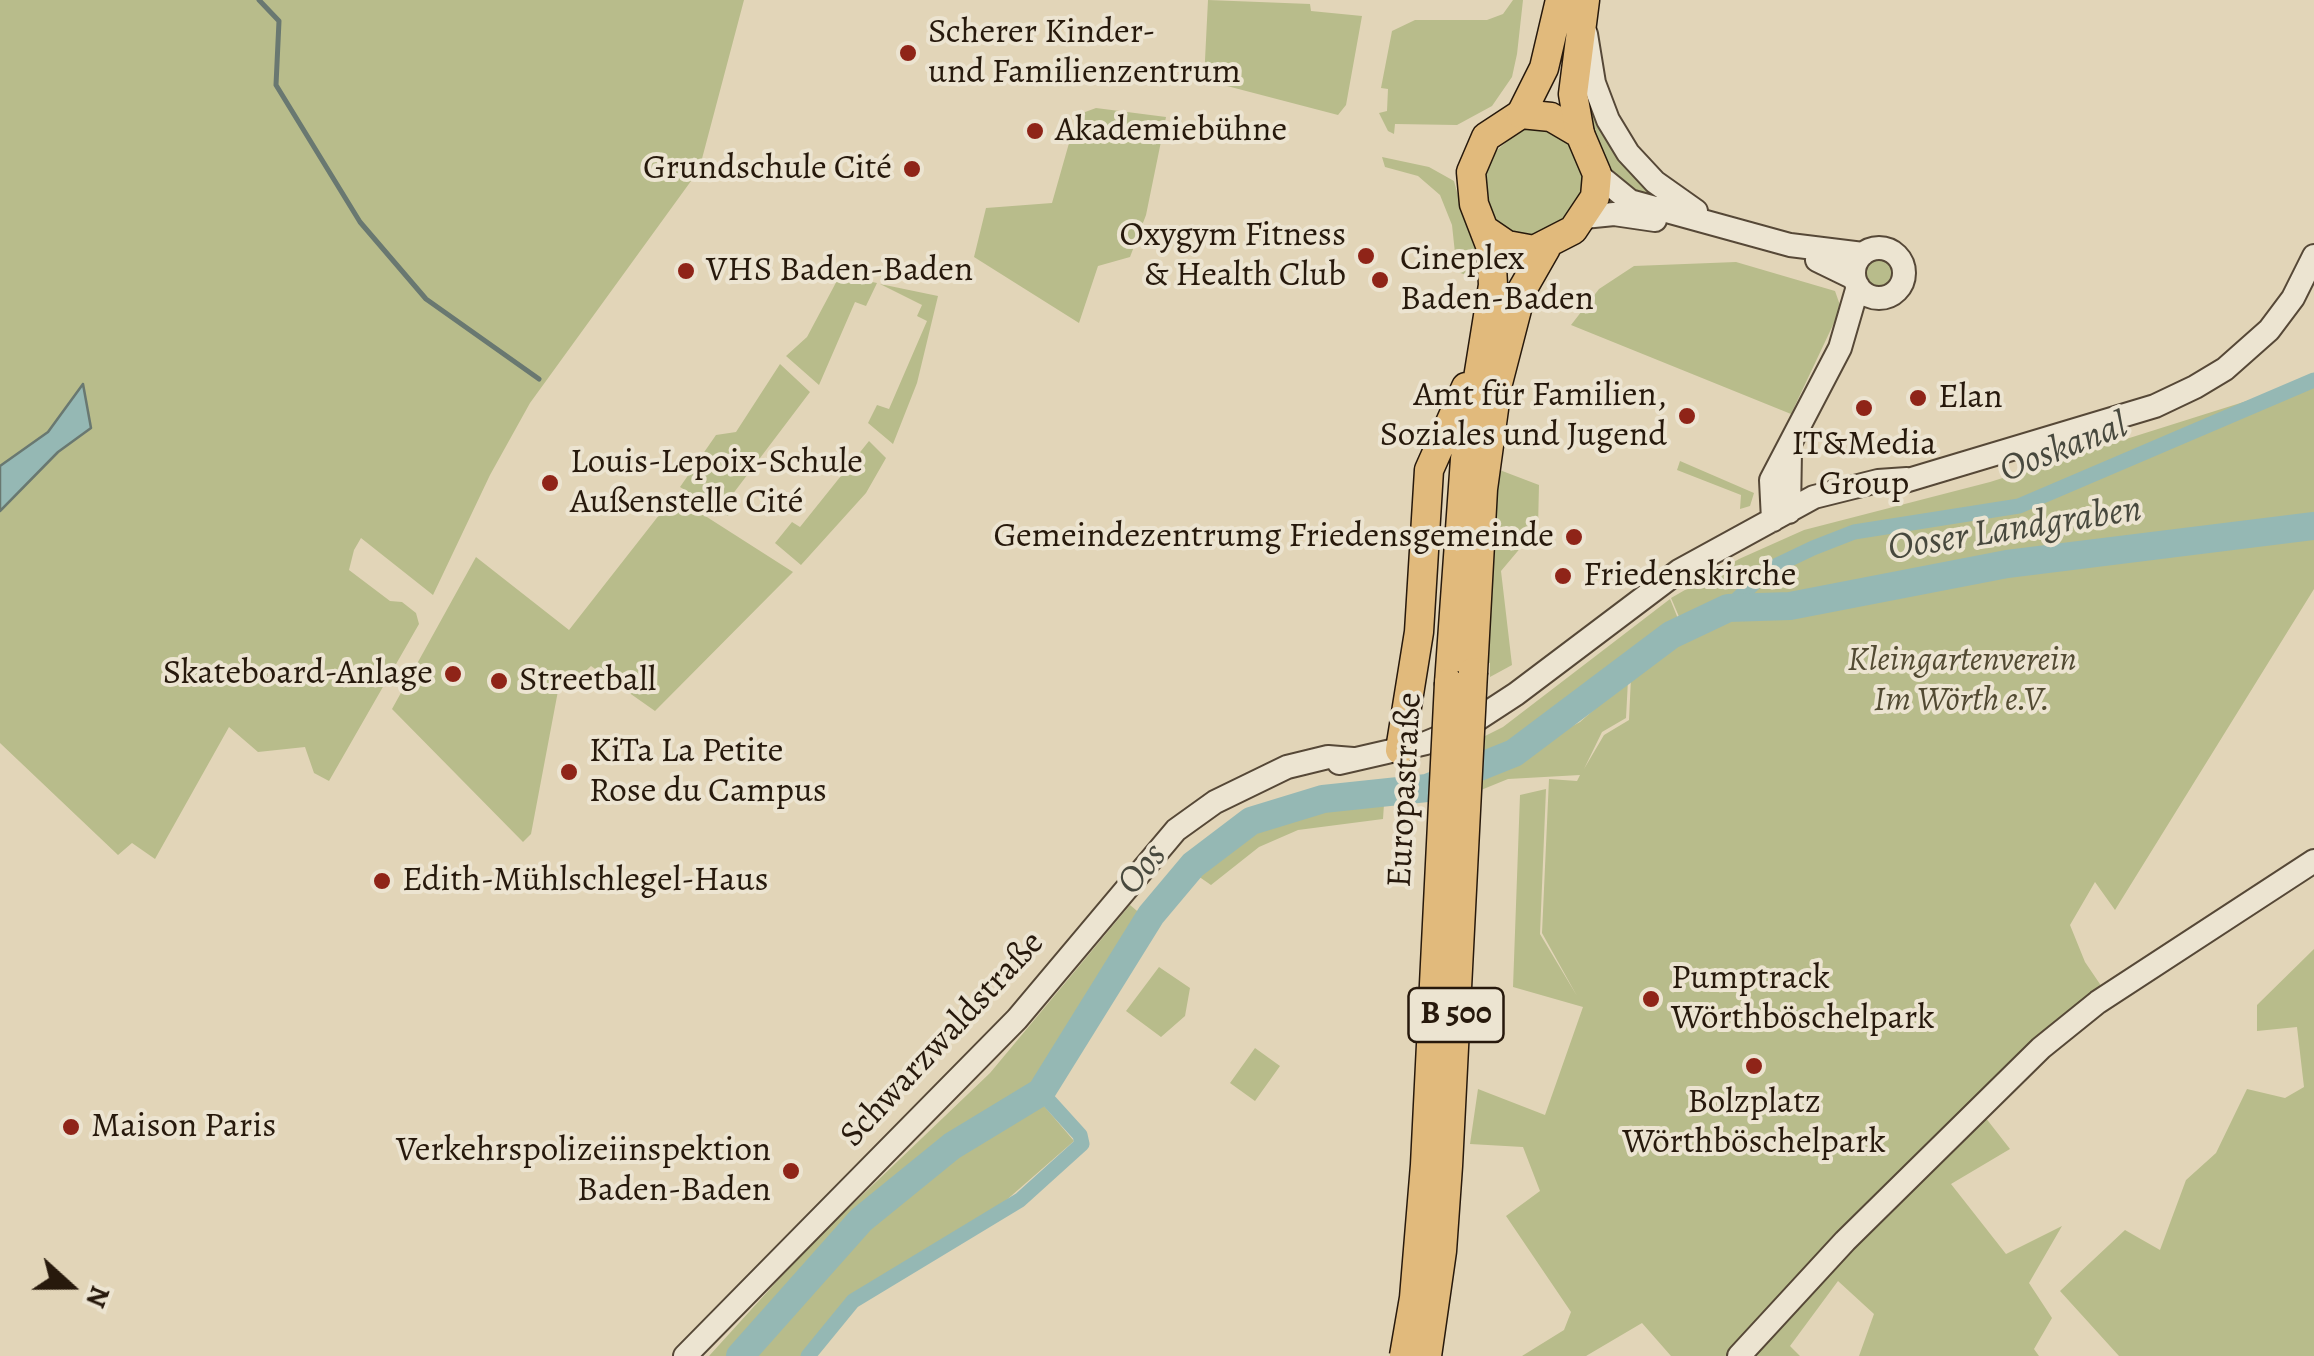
<!DOCTYPE html>
<html>
<head>
<meta charset="utf-8">
<style>
  body { margin:0 }
  #map { position:relative; width:2314px; height:1356px; overflow:hidden; background:#e2d5b8; font-family:Alegreya,serif }
  canvas { display:block }
  .north { position:absolute; left:20px; top:1236px; width:100px; height:100px; -webkit-text-stroke:8px #ece4d1; paint-order:stroke; rotate:111deg; font-size:28px; font-weight:700; line-height:40px; text-align:center; color:#27190c }
  .north::after { content:''; display:block; margin:auto; width:35px; height:45px; background:#27190c; clip-path:polygon(50% 0,100% 100%,50% 72%,0 100%) }
</style>
</head>
<body>
<div id="map">
<canvas width="2314" height="1356"></canvas>
<div class="north">N</div>
</div>
<script>
const g = document.querySelector('canvas').getContext('2d');
g.lineJoin = 'round';
function fillPath(path, color) {
  g.fillStyle = color;
  g.fill(path, 'evenodd');
}
function poly(rows) {
  const path = new Path2D();
  for (const r of rows) {
    if (r.length === 3) {
      path.moveTo(r[0] + r[2], r[1]);
      path.arc(r[0], r[1], r[2], 0, 2 * Math.PI);
      continue;
    }
    path.moveTo(r[0], r[1]);
    for (let i = 2; i < r.length; i += 2) path.lineTo(r[i], r[i + 1]);
  }
  return path;
}
function trace(path, color, width, dash) {
  g.strokeStyle = color;
  g.lineWidth = width;
  g.lineCap = dash ? 'butt' : 'round';
  g.setLineDash(dash || []);
  g.stroke(path);
}
function drawText(font, color, halo, rows, align = 'center') {
  g.font = font + ' Alegreya,serif';
  g.lineWidth = 8;
  g.setLineDash([]);
  g.textBaseline = 'middle';
  g.strokeStyle = halo;
  g.fillStyle = color;
  for (const [text, x, y, turn = 0] of rows) {
    g.save();
    g.translate(x, y);
    g.rotate((+turn || 0) * Math.PI / 180);
    g.textAlign = isNaN(turn) ? turn : align;
    if (halo) g.strokeText(text, 0, 0);
    g.fillText(text, 0, 0);
    g.restore();
  }
}
fillPath(poly([
  [0,0,744,0,699,170,530,403,490,475,433,595,361,538,354,550,349,570,390,601,402,602,416,613,419,624,329,781,314,773,305,747,258,752,229,727,155,859,132,843,118,855,0,743,0,511,58,452,91,428,82,386,49,432,0,466],
  [1208,0,1310,4,1311,11,1362,16,1346,105,1338,115,1204,80],
  [1513,0,1523,0,1517,54,1512,77,1492,106,1457,125,1395,124,1394,134,1388,131,1379,113,1387,111,1388,89,1381,88,1392,31,1415,20,1487,20,1503,14],
  [1587,67,1674,209,1611,180,1585,110],
  [1096,108,1166,117,1146,215,1130,257,1098,266,1079,323,974,257,986,208,1052,203,1077,115],
  [1531,121,1565,139,1574,150,1583,176,1583,189,1574,212,1540,237,1514,240,1489,214,1486,170,1497,150],
  [1382,157,1429,167,1454,181,1464,218,1476,244,1483,280,1457,272,1452,225,1440,195,1418,176,1385,167],
  [1880,273,16],
  [1736,262,1835,291,1841,308,1791,414,1571,325,1599,289,1634,266],
  [840,275,877,283,866,306,855,302,819,385,786,356,807,337],
  [880,284,938,296,917,383,893,444,868,423,877,405,889,409,927,321,917,316,922,305],
  [780,364,810,392,729,499,735,506,728,516,680,487,716,435,736,432],
  [2314,374,2314,589,2115,910,2095,882,2070,925,2085,962,2106,993,1978,1108,2010,1149,1951,1184,2006,1254,2062,1226,2029,1283,2052,1318,2034,1349,2039,1356,1859,1356,1874,1314,1838,1281,1790,1346,1800,1356,1671,1356,1642,1323,1586,1356,1522,1356,1564,1330,1571,1312,1506,1216,1540,1191,1523,1147,1470,1144,1478,1089,1545,1115,1583,1007,1513,987,1520,795,1546,789,1540,934,1577,996,1542,933,1549,779,1577,781,1580,775,1508,779,1481,790,1483,774,1580,722,1628,680,1626,718,1602,732,1584,769,1604,735,1629,720,1631,677,1658,652,1736,612,1779,608,1778,596,1729,600,1680,619,1671,598,1739,559,1804,530,1990,482,2253,399],
  [869,441,886,458,866,493,801,565,775,543,792,522,800,527],
  [1680,461,1754,493,1750,506,1740,509,1741,495,1677,470],
  [1497,469,1539,485,1538,527,1501,571,1512,665,1490,677,1490,663,1484,662],
  [674,496,793,572,655,711,591,666,572,684,561,675,531,834,523,842,392,709,476,557,569,630],
  [1670,599,1679,621,1514,747,1481,762,1483,737,1503,727],
  [1384,804,1383,819,1298,830,1259,847,1211,885,1198,876,1262,826,1290,815],
  [1130,905,1142,915,1032,1092,1074,1141,1003,1203,850,1298,803,1356,709,1356,809,1246,990,1073],
  [2314,949,2314,1356,2119,1356,2060,1291,2125,1230,2160,1250,2186,1180,2216,1153,2247,1089,2285,1098,2304,1087,2297,1027,2257,1031,2257,1005],
  [1159,967,1190,988,1185,1016,1161,1037,1126,1011],
  [1255,1048,1280,1066,1255,1101,1230,1083]
]), '#b8bc8b');
const water = poly([
  [83,384,91,428,58,452,0,511,0,466,48,432,83,384]
]);
fillPath(water, '#95b8b4');
trace(water, '#697871', 2.5);
trace(poly([
  [259,0,279,21,276,85,360,222,426,299,539,379]
]), '#697871', 5);
trace(poly([
  [1728,608,1769,569,1813,548,1854,532,2019,506,2314,380],
  [808,1356,853,1301,1020,1200,1082,1144,1080,1135,1041,1092]
]), '#95b8b4', 15);
trace(poly([
  [740,1356,861,1220,952,1146,1041,1092,1151,915,1193,865,1251,821,1323,799,1427,788,1514,753,1671,635,1728,608,1790,606,2007,564,2314,526]
]), '#95b8b4', 28);
const tertiary = poly([
  [1586,34,1594,83,1608,120,1628,153,1655,182,1696,211],
  [1597,174,1630,201,1790,245,1863,254],
  [1584,217,1614,214,1655,220],
  [1879,273,25],
  [1817,260,1854,278],
  [1895,484,2155,406,2195,387,2225,369,2269,330,2293,298,2314,256],
  [1789,512,1790,451],
  [1773,520,1771,480,1840,348,1858,286],
  [1339,763,1426,743,1467,726,1516,694,1679,571,1814,497,1878,481,1907,479],
  [685,1356,1017,1019,1176,830,1215,802,1287,767,1328,757,1353,759],
  [1739,1356,1845,1241,2041,1048,2098,1002,2314,861]
]);
const primary = poly([
  [1473,672,1483,489,1497,387,1522,290,1546,248],
  [1449,683,1465,459,1493,285,1491,248,1474,204,1471,172,1486,137,1521,114,1551,117,1580,134,1597,174,1595,197,1573,230,1534,250,1507,245,1485,230],
  [1400,750,1419,632,1429,470,1466,387]
]);
const trunk = poly([
  [1521,114,1544,68,1560,0],
  [1580,134,1573,94,1585,0]
]);
trace(tertiary, '#564837', 26);
trace(primary, '#27190c', 31);
trace(trunk, '#27190c', 31);
trace(tertiary, '#ece4d1', 22);
trace(primary, '#e1ba7c', 28);
trace(trunk, '#e1ba7c', 28);
const primaryBridge = poly([
  [1404,1356,1414,1298,1425,1165,1449,683],
  [1427,1356,1442,1251,1448,1166,1473,672]
]);
trace(primaryBridge, '#27190c', 31, []);
trace(primaryBridge, '#e1ba7c', 28);
for (const [x, y, r, color] of [
  [908,53,10,"#8f2418"],
  [1035,131,10,"#8f2418"],
  [912,169,10,"#8f2418"],
  [1366,256,10,"#8f2418"],
  [686,271,10,"#8f2418"],
  [1380,280,10,"#8f2418"],
  [1918,398,10,"#8f2418"],
  [1864,408,10,"#8f2418"],
  [1687,416,10,"#8f2418"],
  [550,483,10,"#8f2418"],
  [1574,537,10,"#8f2418"],
  [1563,576,10,"#8f2418"],
  [453,674,10,"#8f2418"],
  [499,681,10,"#8f2418"],
  [569,772,10,"#8f2418"],
  [382,881,10,"#8f2418"],
  [1651,999,10,"#8f2418"],
  [1754,1066,10,"#8f2418"],
  [71,1127,10,"#8f2418"],
  [791,1171,10,"#8f2418"]
]) {
  const dot = new Path2D();
  dot.arc(x, y, r, 0, 2 * Math.PI);
  g.fillStyle = color;
  g.fill(dot);
  trace(dot, '#ece4d1', 4);
}
for (const [x, y, w] of [
  [1456,1015,95]
]) {
  const box = new Path2D();
  box.roundRect(x - w / 2, y - 27, w, 54, 8);
  g.fillStyle = '#ece4d1';
  g.fill(box);
  trace(box, '#27190c', 2.5);
}
drawText('bold 32px', '#27190c', null, [
  ["B 500",1456,1015]
]);
drawText('35px', '#27190c', '#ece4d1', [
  ["Scherer Kinder-",928,33],
  ["und Familienzentrum",928,73],
  ["Akademiebühne",1055,131],
  ["Grundschule Cité",892,169,"right"],
  ["Oxygym Fitness",1346,236,"right"],
  ["& Health Club",1346,276,"right"],
  ["Cineplex",1400,260],
  ["Baden-Baden",1400,300],
  ["VHS Baden-Baden",706,271],
  ["Amt für Familien,",1667,396,"right"],
  ["Soziales und Jugend",1667,436,"right"],
  ["Elan",1938,398],
  ["IT&Media",1864,445,"center"],
  ["Group",1864,485,"center"],
  ["Louis-Lepoix-Schule",570,463],
  ["Außenstelle Cité",570,503],
  ["Gemeindezentrumg Friedensgemeinde",1554,537,"right"],
  ["Friedenskirche",1583,576],
  ["Skateboard-Anlage",433,674,"right"],
  ["Streetball",519,681],
  ["KiTa La Petite",589,752],
  ["Rose du Campus",589,792],
  ["Edith-Mühlschlegel-Haus",402,881],
  ["Pumptrack",1671,979],
  ["Wörthböschelpark",1671,1019],
  ["Bolzplatz",1754,1103,"center"],
  ["Wörthböschelpark",1754,1143,"center"],
  ["Maison Paris",91,1127],
  ["Verkehrspolizeiinspektion",771,1151,"right"],
  ["Baden-Baden",771,1191,"right"]
], 'left');
drawText('italic 35px', '#524a32', '#ece4d1', [
  ["Kleingartenverein",1962,661],
  ["Im Wörth e.V.",1962,701]
]);
drawText('35px', '#27190c', '#ece4d1', [
  ["Europastraße",1406,790,-87],
  ["Schwarzwaldstraße",943,1040,-47]
]);
drawText('italic 38px', '#48493e', '#ece4d1', [
  ["Ooskanal",2064,449,-21],
  ["Ooser Landgraben",2015,530,-9],
  ["Oos",1143,870,-50]
]);
</script>
</body>
</html>
